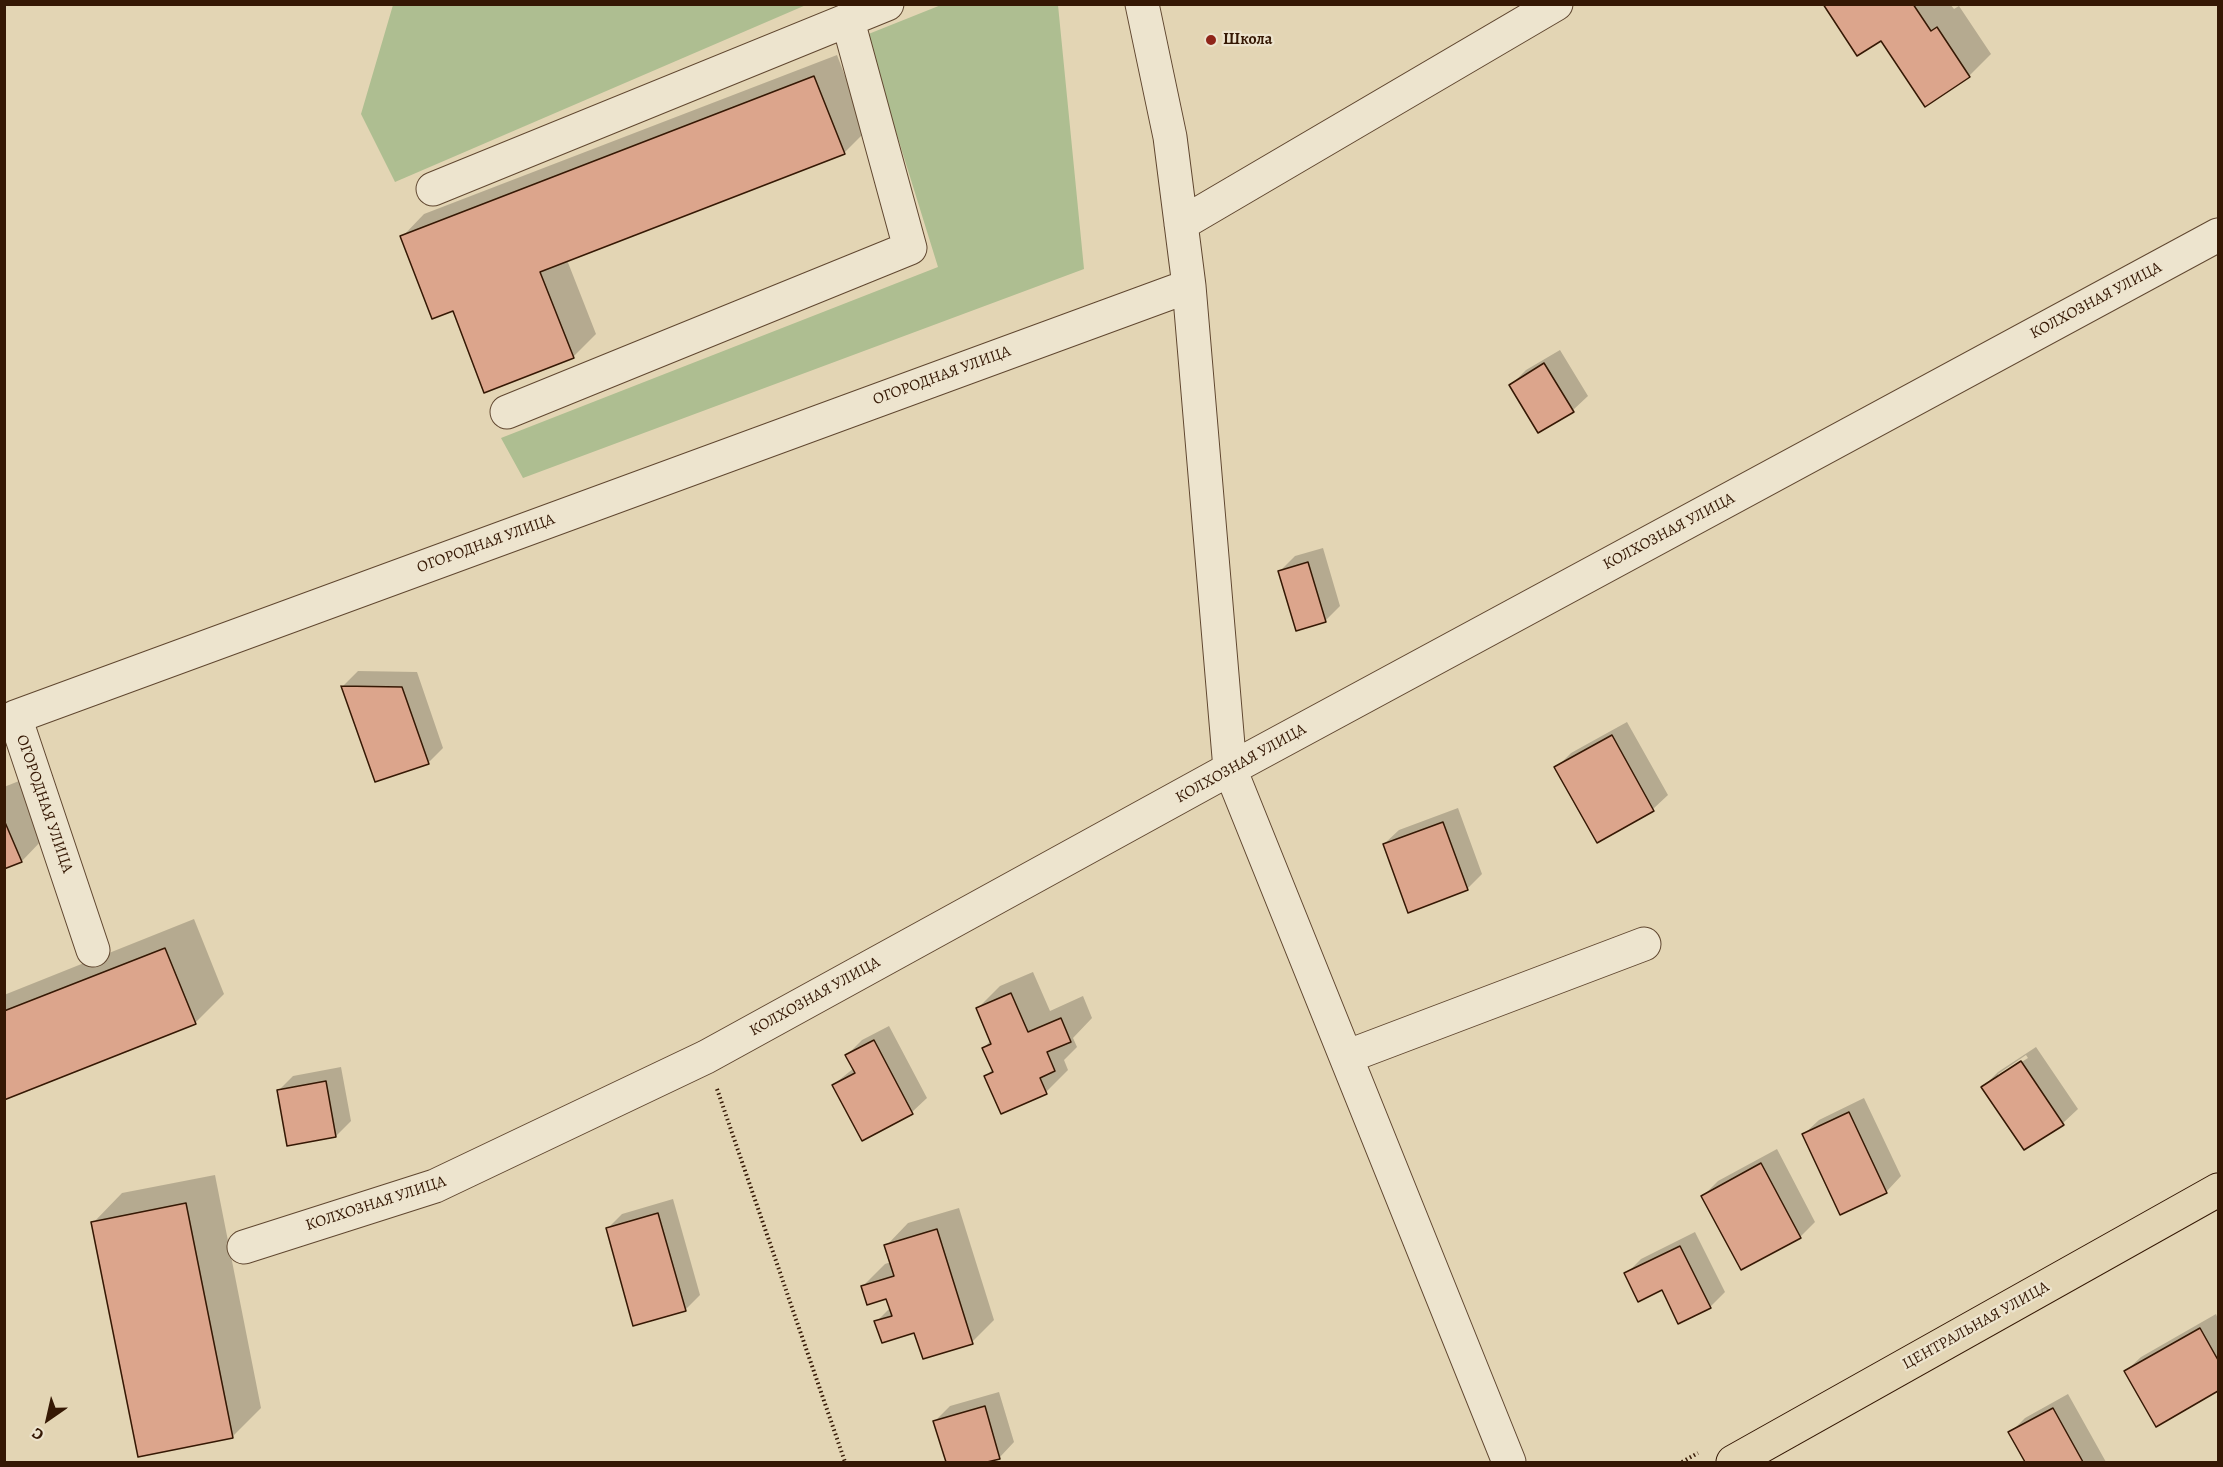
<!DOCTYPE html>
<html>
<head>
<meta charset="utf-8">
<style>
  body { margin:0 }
  #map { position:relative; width:2223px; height:1467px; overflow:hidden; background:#e3d5b4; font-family:Alegreya,serif }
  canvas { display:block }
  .frame { position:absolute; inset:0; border:6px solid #351804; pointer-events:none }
  .north { position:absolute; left:18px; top:1389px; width:60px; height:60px; -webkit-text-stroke:4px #ede4ce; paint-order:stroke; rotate:214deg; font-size:16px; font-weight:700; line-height:24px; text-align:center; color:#351804 }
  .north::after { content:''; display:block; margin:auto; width:21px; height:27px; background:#351804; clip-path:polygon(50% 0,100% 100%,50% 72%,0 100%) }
</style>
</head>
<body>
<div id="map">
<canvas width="2223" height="1467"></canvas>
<div class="frame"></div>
<div class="north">С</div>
</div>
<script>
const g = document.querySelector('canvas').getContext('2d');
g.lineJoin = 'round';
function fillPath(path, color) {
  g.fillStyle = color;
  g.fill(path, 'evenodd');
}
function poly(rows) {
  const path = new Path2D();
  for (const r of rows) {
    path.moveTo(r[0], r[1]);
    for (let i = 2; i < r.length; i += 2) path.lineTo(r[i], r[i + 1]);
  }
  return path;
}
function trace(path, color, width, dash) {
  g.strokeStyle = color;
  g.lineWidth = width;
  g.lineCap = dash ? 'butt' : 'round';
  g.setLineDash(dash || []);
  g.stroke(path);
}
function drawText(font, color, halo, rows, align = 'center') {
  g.font = font + ' Alegreya,serif';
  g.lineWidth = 4.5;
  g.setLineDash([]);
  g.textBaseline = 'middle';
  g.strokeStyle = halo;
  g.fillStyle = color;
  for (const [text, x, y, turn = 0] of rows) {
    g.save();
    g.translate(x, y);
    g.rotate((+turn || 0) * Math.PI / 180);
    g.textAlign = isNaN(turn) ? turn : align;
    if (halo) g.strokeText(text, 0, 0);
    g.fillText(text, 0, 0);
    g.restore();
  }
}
fillPath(poly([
  [393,5,393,4,806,5,395,182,361,114],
  [941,5,1058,5,1084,269,523,478,501,438,938,267,866,35]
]), '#aebe91');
fillPath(poly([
  [1824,4,1950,4,1954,9,1959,6,1991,54,1969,76,1881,39],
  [837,55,866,131,844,153,567,260,596,334,573,357,454,309,402,237,424,214],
  [1560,350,1588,396,1573,410,1511,385,1526,370],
  [1323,548,1340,606,1325,621,1280,571,1295,556],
  [358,671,417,672,443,748,428,763,343,686],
  [1627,722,1668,795,1653,809,1597,841,1556,768,1571,753],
  [19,781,44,838,22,861,4,868,4,787],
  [1458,808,1482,874,1467,889,1384,844,1399,830],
  [194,919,224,994,195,1023,4,1098,4,995],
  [1033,972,1050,1011,1083,996,1092,1018,1073,1038,1077,1047,1064,1060,1068,1070,1046,1092,986,1076,993,1069,984,1048,991,1040,978,1008,1000,986],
  [889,1026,927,1098,912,1112,862,1139,833,1085,854,1068,847,1055,862,1040],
  [2036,1047,2078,1109,2063,1123,1983,1087,1998,1072],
  [2026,1055,2028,1058,1998,1077,1998,1074],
  [341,1067,351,1121,336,1136,278,1091,293,1076],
  [1864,1098,1901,1176,1887,1191,1841,1213,1804,1134,1819,1120],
  [1777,1149,1815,1222,1801,1236,1742,1268,1703,1196,1718,1181],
  [215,1175,261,1408,232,1437,93,1223,122,1193],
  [673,1199,700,1295,685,1310,607,1229,622,1214],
  [959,1208,994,1320,972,1342,876,1322,891,1307,887,1297,863,1286,885,1264,891,1262,886,1246,908,1223],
  [1695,1232,1725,1292,1710,1307,1626,1274,1641,1259],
  [2216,1314,2218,1319,2218,1390,2157,1425,2126,1371,2141,1357],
  [999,1392,1014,1442,1000,1457,982,1462,947,1462,935,1421,950,1406],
  [2068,1394,2106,1462,2026,1462,2010,1433,2025,1418]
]), '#0003');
const building = poly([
  [1823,4,1913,4,1931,31,1937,27,1970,77,1925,107,1881,41,1857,56,1823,4],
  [814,76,845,154,540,272,574,358,484,393,453,311,432,319,400,236,814,76],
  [1544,363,1574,412,1538,433,1509,385,1544,363],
  [1308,562,1326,622,1296,631,1278,571,1308,562],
  [341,686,402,687,429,764,375,782,341,686],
  [1612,735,1654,811,1597,843,1554,767,1612,735],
  [4,820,22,862,4,869,4,820],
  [1443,822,1468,890,1408,913,1383,844,1443,822],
  [165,948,196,1024,4,1100,4,1011,165,948],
  [1011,993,1028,1032,1061,1018,1071,1042,1047,1052,1055,1071,1040,1078,1047,1094,1001,1114,984,1076,993,1072,982,1048,991,1044,976,1008,1011,993],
  [874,1040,913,1114,862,1141,832,1085,855,1073,845,1055,874,1040],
  [2021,1061,2064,1125,2024,1150,1981,1087,2021,1061],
  [326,1081,336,1137,287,1146,277,1090,326,1081],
  [1849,1112,1887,1193,1840,1215,1802,1134,1849,1112],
  [1761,1163,1801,1238,1741,1270,1701,1196,1761,1163],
  [186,1203,233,1438,138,1457,91,1222,186,1203],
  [658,1213,686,1311,633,1326,606,1228,658,1213],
  [937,1229,973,1344,923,1359,914,1333,882,1343,874,1321,892,1316,886,1299,867,1305,861,1286,894,1276,884,1245,937,1229],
  [1680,1246,1711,1308,1678,1324,1662,1290,1638,1302,1624,1273,1680,1246],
  [2200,1328,2218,1360,2218,1391,2156,1427,2124,1371,2200,1328],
  [985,1406,1000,1459,987,1462,946,1462,933,1421,985,1406],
  [2053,1408,2083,1462,2025,1462,2008,1432,2053,1408]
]);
fillPath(building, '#dca58c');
trace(building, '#351804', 1.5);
const minor = poly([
  [1142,4,1170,137,1189,286,1230,769,1509,1462],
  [433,189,887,4],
  [1181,224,1556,4],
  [507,412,910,248,848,21],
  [93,950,15,717,1189,286],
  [1346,1057,1644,944],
  [244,1247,435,1186,706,1057,1230,769,2218,235]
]);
const major = poly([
  [1733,1462,2218,1190]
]);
trace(minor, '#604730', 35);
trace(major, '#351804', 35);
trace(poly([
  [717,1089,845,1462],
  [1682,1462,1698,1453]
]), '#351804', 4, [1.5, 3]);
trace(minor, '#ede4ce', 33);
trace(major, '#e3d5b4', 33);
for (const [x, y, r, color] of [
  [1211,40,6,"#8f2418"]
]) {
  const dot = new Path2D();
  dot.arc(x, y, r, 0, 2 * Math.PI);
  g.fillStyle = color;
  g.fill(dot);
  trace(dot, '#ede4ce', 2);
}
drawText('bold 16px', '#351804', '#ede4ce', [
  ["Школа",1223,40]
], 'left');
drawText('16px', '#351804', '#ede4ce', [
  ["КОЛХОЗНАЯ УЛИЦА",2096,301,-28],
  ["ОГОРОДНАЯ УЛИЦА",942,376,-20],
  ["КОЛХОЗНАЯ УЛИЦА",1669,532,-28],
  ["ОГОРОДНАЯ УЛИЦА",486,544,-20],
  ["КОЛХОЗНАЯ УЛИЦА",1241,764,-29],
  ["ОГОРОДНАЯ УЛИЦА",44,804,71],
  ["КОЛХОЗНАЯ УЛИЦА",815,997,-29],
  ["КОЛХОЗНАЯ УЛИЦА",376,1204,-18],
  ["ЦЕНТРАЛЬНАЯ УЛИЦА",1976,1326,-29]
]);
</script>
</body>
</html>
